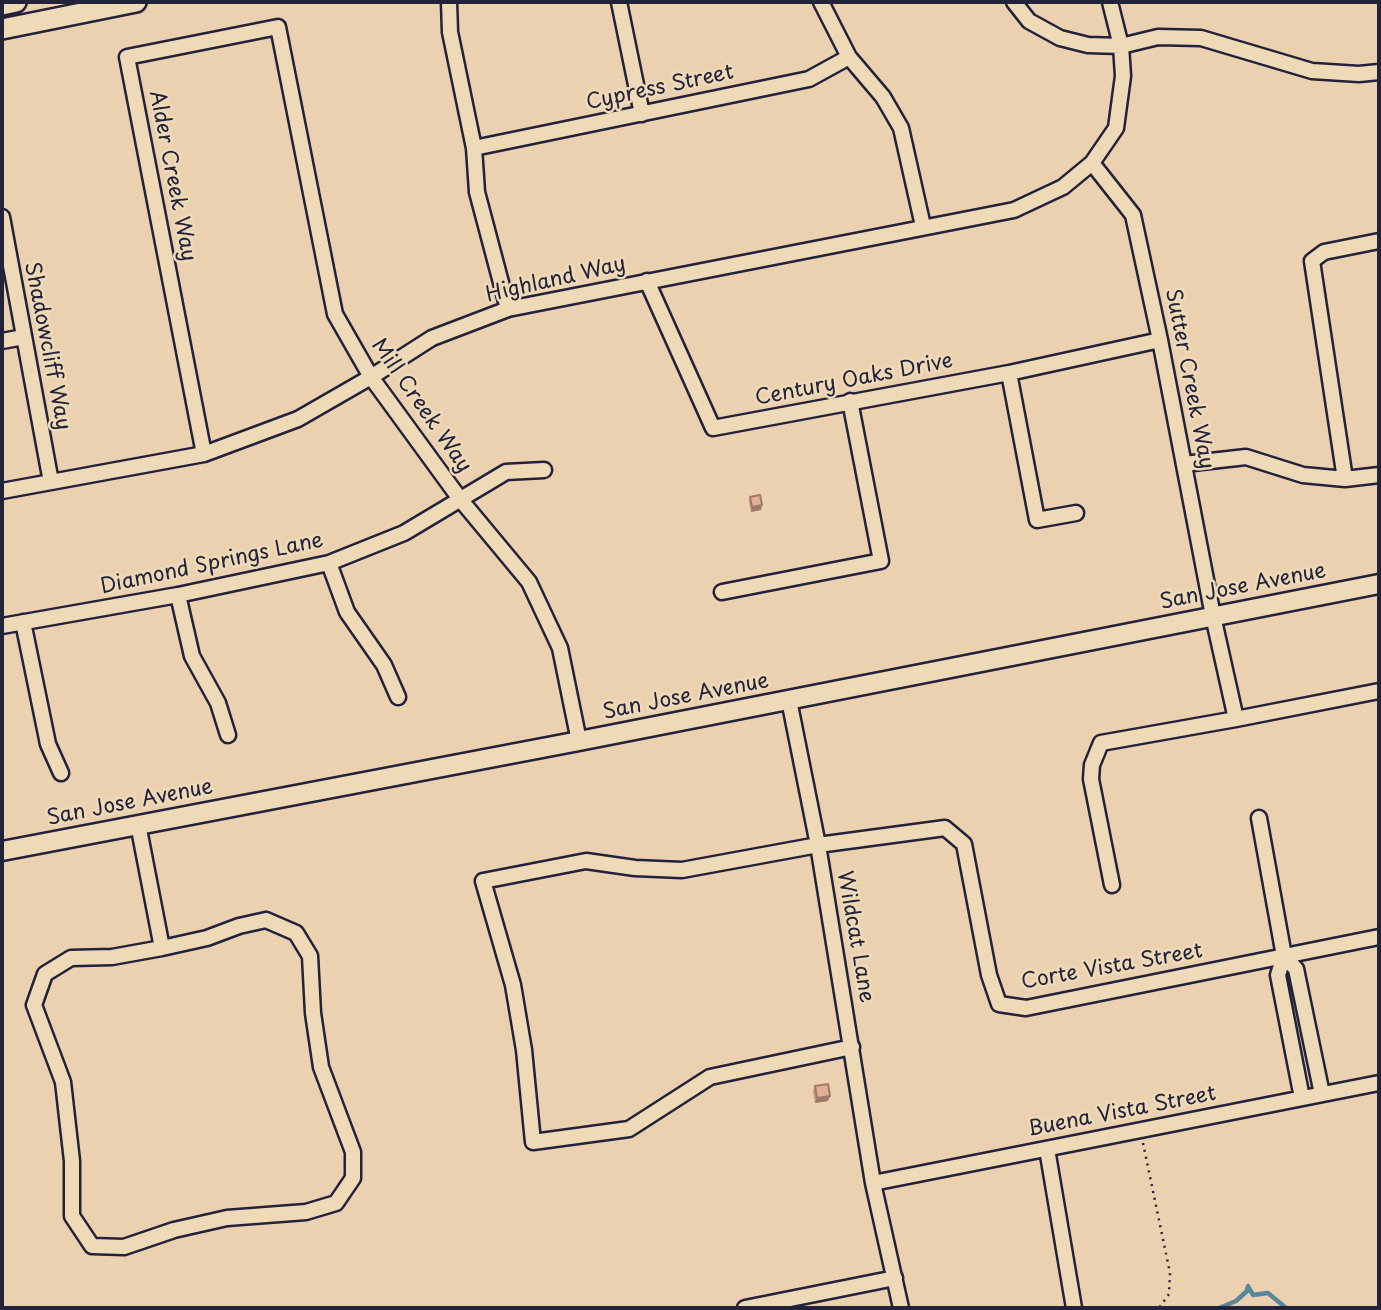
<!DOCTYPE html>
<html>
<head>
<meta charset="utf-8">
<style>
  body { margin:0 }
  #map { position:relative; width:1381px; height:1310px; overflow:hidden; background:#ecd1b1; font-family:"Playpen Sans",sans-serif }
  canvas { display:block }
  .frame { position:absolute; inset:0; border:4px solid #22223b; pointer-events:none }
</style>
</head>
<body>
<div id="map">
<canvas width="1381" height="1310"></canvas>
<div class="frame"></div>
</div>
<script>
const g = document.querySelector('canvas').getContext('2d');
g.lineJoin = 'round';
function poly(rows) {
  const path = new Path2D();
  for (const r of rows) {
    path.moveTo(r[0], r[1]);
    for (let i = 2; i < r.length; i += 2) path.lineTo(r[i], r[i + 1]);
  }
  return path;
}
function trace(path, color, width, dash) {
  g.strokeStyle = color;
  g.lineWidth = width;
  g.lineCap = dash ? 'butt' : 'round';
  g.setLineDash(dash || []);
  g.stroke(path);
}
function fillPath(path, color) {
  g.fillStyle = color;
  g.fill(path, 'evenodd');
}
function drawText(font, color, halo, rows, align = 'center') {
  g.font = font + ' "Playpen Sans",sans-serif';
  g.lineWidth = 5;
  g.setLineDash([]);
  g.textBaseline = 'middle';
  g.strokeStyle = halo;
  g.fillStyle = color;
  for (const [text, x, y, turn = 0] of rows) {
    g.save();
    g.translate(x, y);
    g.rotate((+turn || 0) * Math.PI / 180);
    g.textAlign = isNaN(turn) ? turn : align;
    if (halo) g.strokeText(text, 0, 0);
    g.fillText(text, 0, 0);
    g.restore();
  }
}
trace(poly([
  [1219,1308,1236,1301,1247,1291,1248,1286,1253,1295,1268,1293,1286,1308]
]), '#58869b', 4.5);
const minor = poly([
  [449,2,450,32,474,148,477,192,508,309],
  [619,2,642,114],
  [821,2,849,57,883,97,901,128,923,226],
  [1014,2,1029,21,1060,38,1088,45,1121,46,1158,37,1201,38,1312,71,1359,74,1379,72],
  [474,148,809,79,849,57],
  [1092,163,1133,215,1160,340,1213,616,1236,719],
  [2,217,51,482],
  [647,281,713,428,1009,373,1160,340],
  [2,341,24,337],
  [1009,373,1037,520,1076,513],
  [204,454,127,57,278,27,335,314,371,377,460,499,529,582,560,648,579,741],
  [1184,464,1246,457,1303,475,1345,479,1379,475],
  [1345,479,1312,261,1324,252,1379,241],
  [2,491,204,454,298,419,371,377,432,338,508,309,1014,210,1063,187,1092,163,1116,128,1123,76,1121,46,1110,2],
  [329,563,347,612,384,665,398,697],
  [722,592,881,561,850,401],
  [178,595,192,656,218,703,228,735],
  [23,622,48,744,61,773],
  [2,626,178,595,329,563,404,533,506,472,544,470],
  [789,700,818,845,873,1183,901,1308],
  [1259,818,1284,956,1278,975,1302,1098],
  [138,824,162,948],
  [1112,885,1091,779,1092,765,1101,743,1236,719,1379,691],
  [266,920,296,933,310,956,313,1013,321,1067,353,1152,353,1178,336,1203,306,1212,227,1218,174,1230,124,1247,92,1246,72,1216,72,1161,63,1082,34,1005,45,974,71,958,112,957,162,948,207,938,239,926,266,920],
  [1284,956,1296,969,1322,1094],
  [852,1047,710,1077,629,1129,533,1142,524,1050,513,985,483,881,586,861,635,868,682,870,818,845,945,828,964,844,989,975,999,1004,1026,1008,1379,937],
  [1047,1149,1074,1308],
  [873,1183,1379,1083],
  [745,1308,895,1278]
]);
const tertiary = poly([
  [2,851,579,741,1379,584]
]);
const secondary = poly([
  [2,5,16,2],
  [2,29,136,2]
]);
trace(minor, '#22223b', 19);
trace(tertiary, '#22223b', 23);
trace(secondary, '#22223b', 24);
trace(poly([
  [1143,1143,1170,1273,1169,1294,1159,1308]
]), '#22223b', 2.5, [2, 5]);
trace(minor, '#efdab8', 14);
trace(tertiary, '#efdab8', 18);
trace(secondary, '#efdab8', 19);
fillPath(poly([
  [750,497,761,510,751,512,749,502],
  [815,1086,830,1096,828,1101,815,1103,813,1091]
]), '#c29680');
fillPath(poly([
  [762,505,761,510,751,512,752,507],
  [830,1096,828,1101,815,1103,817,1098]
]), '#9e7a68');
const building = poly([
  [760,495,762,505,752,507,750,497,760,495],
  [828,1084,830,1096,817,1098,815,1086,828,1084]
]);
fillPath(building, '#e2af95');
trace(building, '#9e7a68', 2);
drawText('21px', '#22223b', '#efdab8', [
  ["Cypress Street",660,88,-12],
  ["Alder Creek Way",172,176,79],
  ["Highland Way",556,280,-13],
  ["Shadowcliff Way",47,346,79],
  ["Sutter Creek Way",1189,379,79],
  ["Century Oaks Drive",854,380,-11],
  ["Mill Creek Way",421,406,55],
  ["Diamond Springs Lane",212,564,-12],
  ["San Jose Avenue",1243,587,-11],
  ["San Jose Avenue",686,697,-11],
  ["San Jose Avenue",130,803,-11],
  ["Wildcat Lane",855,937,80],
  ["Corte Vista Street",1112,967,-10],
  ["Buena Vista Street",1122,1112,-11]
]);
</script>
</body>
</html>
